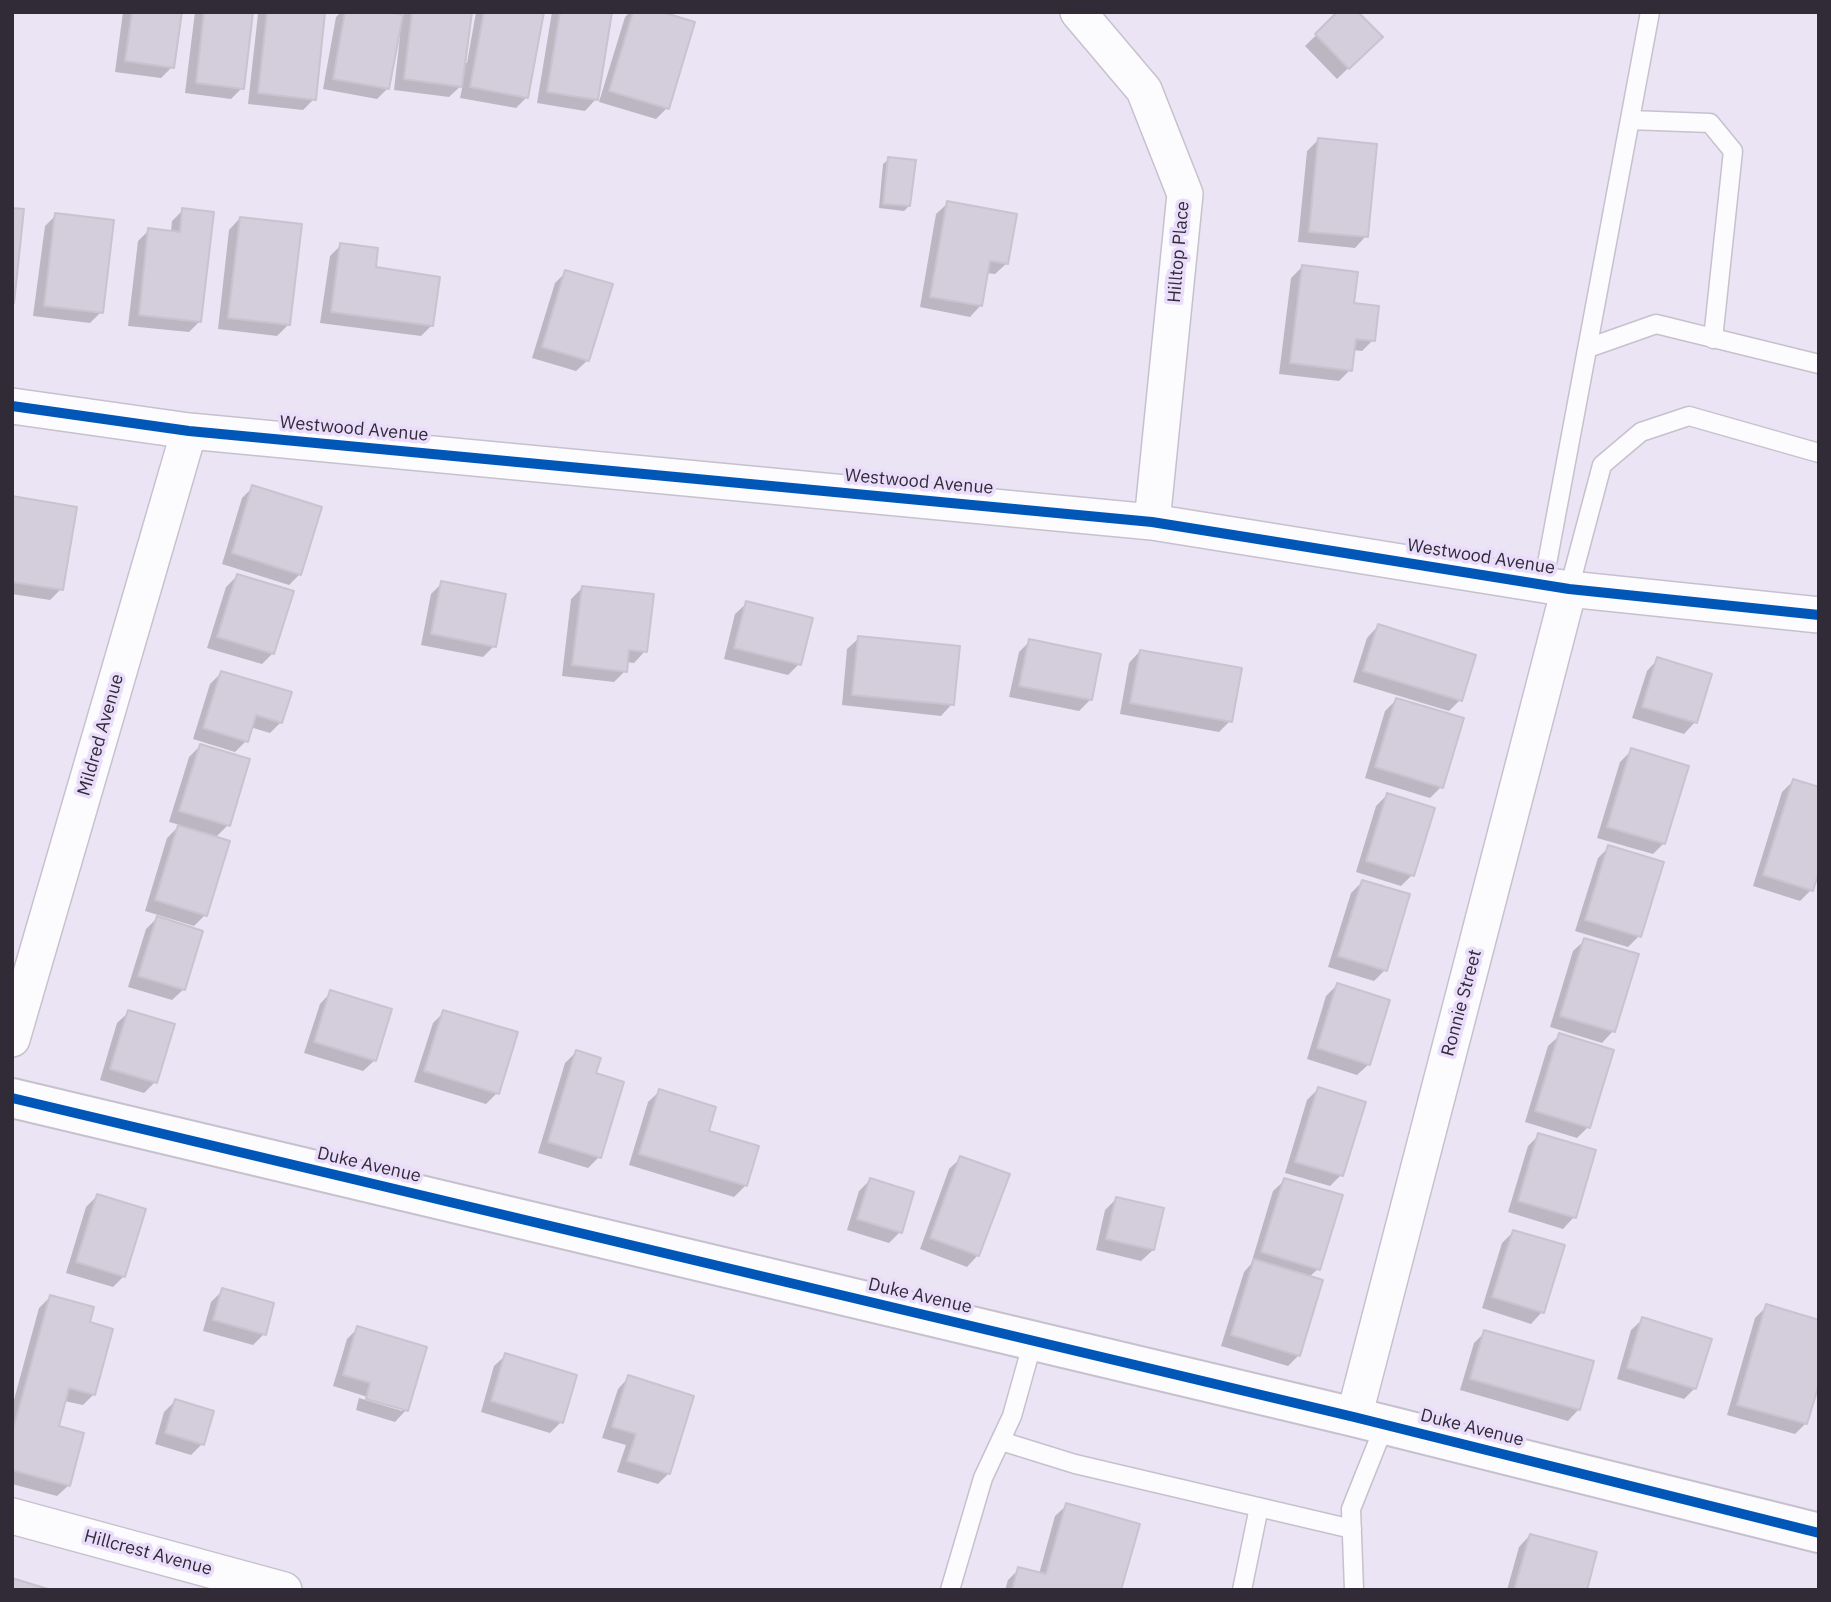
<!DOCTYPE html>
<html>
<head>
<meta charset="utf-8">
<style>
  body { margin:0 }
  #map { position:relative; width:1831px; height:1602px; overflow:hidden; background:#ebe4f4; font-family:"IBM Plex Sans",sans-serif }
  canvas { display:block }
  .frame { position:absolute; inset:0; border:14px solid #302b37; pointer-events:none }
</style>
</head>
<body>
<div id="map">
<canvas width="1831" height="1602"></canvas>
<div class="frame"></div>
</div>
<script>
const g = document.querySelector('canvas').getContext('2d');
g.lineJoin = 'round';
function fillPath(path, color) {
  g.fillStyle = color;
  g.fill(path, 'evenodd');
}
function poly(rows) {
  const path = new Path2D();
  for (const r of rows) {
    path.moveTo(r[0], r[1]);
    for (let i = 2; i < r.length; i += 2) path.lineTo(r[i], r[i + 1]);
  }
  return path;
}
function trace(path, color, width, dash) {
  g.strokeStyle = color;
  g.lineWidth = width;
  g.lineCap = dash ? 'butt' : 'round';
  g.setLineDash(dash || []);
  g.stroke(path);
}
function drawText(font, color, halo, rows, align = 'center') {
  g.font = font + ' "IBM Plex Sans",sans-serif';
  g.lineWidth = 7;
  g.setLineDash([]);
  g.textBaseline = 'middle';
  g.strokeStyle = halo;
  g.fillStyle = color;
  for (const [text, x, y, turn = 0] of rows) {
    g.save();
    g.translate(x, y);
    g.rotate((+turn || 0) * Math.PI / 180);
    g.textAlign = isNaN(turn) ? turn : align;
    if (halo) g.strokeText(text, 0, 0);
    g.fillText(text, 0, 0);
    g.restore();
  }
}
fillPath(poly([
  [123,12,180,12,172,67,161,78,115,72],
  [195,12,251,12,242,88,231,99,185,93],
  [260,12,323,12,314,99,303,110,248,104,258,14],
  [341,12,380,12,403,16,403,12,470,12,464,63,467,63,476,12,542,12,527,97,516,108,460,98,463,84,449,97,394,90,400,36,397,36,388,88,377,99,323,89,336,17],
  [552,12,610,12,596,99,585,111,537,103],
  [630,12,656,12,667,108,656,119,599,102,625,17],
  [1340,12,1380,37,1337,79,1305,46],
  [1318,140,1366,236,1355,248,1298,242,1307,151],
  [889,159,909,206,904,211,879,208,883,164],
  [948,203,1007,263,995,274,987,273,981,305,970,317,920,307,936,214],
  [183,210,200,321,189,332,128,326,138,241,149,230,171,232,172,221],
  [56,215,101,312,90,323,33,316,45,226],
  [240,218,288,325,277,336,218,329,229,230],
  [341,245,374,269,432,325,421,336,320,323,330,256],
  [1302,267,1352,305,1373,340,1362,351,1353,350,1350,370,1339,381,1279,374,1291,278],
  [566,272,588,360,576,371,532,358,555,283],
  [253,487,300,574,289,585,222,564,242,498],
  [12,497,61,589,50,600,12,594],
  [237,576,273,653,262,664,207,648,226,587],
  [442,583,494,646,483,657,421,645,431,594],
  [582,588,645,651,634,663,626,662,625,671,614,682,562,676,571,599],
  [747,603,799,664,788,675,724,659,735,614],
  [1378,626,1460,700,1449,711,1353,682,1367,638],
  [859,638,952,704,941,716,842,705,847,649],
  [1030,641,1090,700,1079,711,1009,697,1019,652],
  [1140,651,1230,721,1219,732,1120,714,1129,663],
  [1658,659,1695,722,1684,734,1632,718,1647,671],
  [221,673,281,722,270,733,250,727,246,741,235,752,193,739,210,684],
  [1396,700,1441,787,1430,798,1365,778,1385,711],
  [200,746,228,825,215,838,205,915,194,926,145,911,167,838,180,825,169,822,189,757],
  [1632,750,1664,843,1653,854,1597,838,1620,762],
  [1793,781,1811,890,1800,901,1753,886,1782,792],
  [1387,795,1412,875,1401,886,1356,872,1376,806],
  [1609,847,1639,936,1628,947,1575,931,1598,858],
  [1362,882,1385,970,1374,981,1328,967,1351,893],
  [157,918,184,989,172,1000,128,987,146,929],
  [1585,940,1613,1031,1602,1043,1550,1027,1573,951],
  [1337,985,1369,1064,1357,1075,1307,1059,1326,996],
  [331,992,375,1060,363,1071,304,1053,320,1004],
  [129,1012,155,1082,144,1093,100,1080,117,1023],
  [444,1012,497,1093,486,1104,414,1082,433,1023],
  [1560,1035,1588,1127,1577,1138,1525,1122,1548,1046],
  [576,1052,594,1074,599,1157,588,1168,538,1153,565,1063],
  [1318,1089,1341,1175,1330,1186,1285,1173,1307,1100],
  [660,1091,706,1132,757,1147,745,1186,734,1197,629,1165,648,1102],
  [1539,1135,1594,1152,1574,1217,1563,1229,1508,1212,1528,1146],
  [961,1158,978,1255,967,1267,920,1249,949,1169],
  [870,1180,900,1232,889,1243,847,1230,859,1191],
  [1285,1180,1318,1269,1309,1277,1299,1355,1288,1366,1221,1346,1244,1272,1251,1264,1273,1191],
  [97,1196,124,1276,113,1287,66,1273,86,1207],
  [1116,1199,1153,1250,1141,1261,1096,1250,1105,1210],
  [1513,1232,1542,1312,1531,1324,1482,1308,1502,1243],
  [223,1290,264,1334,253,1345,203,1331,211,1302],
  [50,1297,88,1324,94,1394,83,1405,64,1401,57,1427,69,1485,57,1496,12,1484,12,1407,39,1308],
  [1767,1306,1806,1423,1795,1434,1727,1415,1755,1318],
  [1643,1319,1695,1388,1684,1399,1617,1379,1631,1330],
  [358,1328,406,1410,395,1422,356,1410,359,1398,402,1411,402,1408,333,1386,347,1339],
  [1485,1332,1579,1409,1568,1421,1460,1390,1474,1343],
  [506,1355,561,1422,550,1433,481,1412,494,1366],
  [629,1377,669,1473,658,1484,617,1472,626,1445,602,1438,618,1389],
  [175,1401,202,1444,191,1455,155,1444,164,1412],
  [1067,1505,1120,1590,1005,1590,1008,1580,1019,1569,1039,1574,1055,1516],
  [1530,1535,1585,1590,1507,1590,1519,1547]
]), '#0003');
const building = poly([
  [132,12,182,12,174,68,125,61,132,12],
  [204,12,253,12,244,89,196,83,204,12],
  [267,12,325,12,316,100,258,93,267,12],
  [345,12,390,12,403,15,389,89,333,79,345,12],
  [412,12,472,12,462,87,404,79,412,12],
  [484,12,544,12,528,98,470,87,484,12],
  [560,12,612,12,598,100,547,92,560,12],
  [633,12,662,12,695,22,669,109,609,91,633,12],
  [1337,12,1358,12,1383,37,1349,69,1315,34,1337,12],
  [1318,138,1377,144,1368,237,1309,232,1318,138],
  [888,157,916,160,910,206,883,204,888,157],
  [947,201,1017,214,1008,264,990,261,982,306,930,297,947,201],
  [12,208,24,209,14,303,12,303,12,208],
  [182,208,214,212,201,322,139,315,148,228,180,232,182,208],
  [55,213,114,220,103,313,44,306,55,213],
  [240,217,302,224,290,325,228,318,240,217],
  [340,243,378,248,376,267,440,277,433,326,331,312,340,243],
  [1302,265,1358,272,1354,303,1379,306,1375,341,1356,339,1352,371,1290,363,1302,265],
  [565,270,613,284,589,361,542,347,565,270],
  [252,485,322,507,301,575,232,553,252,485],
  [12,496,77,507,63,590,12,582,12,496],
  [237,574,294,591,274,654,217,637,237,574],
  [441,581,506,594,496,647,431,634,441,581],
  [582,586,654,594,647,652,629,650,627,672,572,665,582,586],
  [746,601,813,618,801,665,734,648,746,601],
  [1378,624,1476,655,1462,701,1363,671,1378,624],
  [858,636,960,646,954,705,852,695,858,636],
  [1029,639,1101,654,1092,700,1019,686,1029,639],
  [1140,650,1242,668,1232,722,1130,703,1140,650],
  [1657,657,1712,674,1697,723,1642,707,1657,657],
  [221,671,292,692,282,723,256,715,248,742,203,728,221,671],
  [1396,698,1464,718,1443,788,1375,767,1396,698],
  [200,744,250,759,230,826,179,811,200,744],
  [1631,748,1689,766,1665,844,1607,827,1631,748],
  [1793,779,1819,787,1819,871,1813,891,1763,875,1793,779],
  [1387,793,1435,808,1414,876,1366,861,1387,793],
  [178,825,230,841,207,916,155,900,178,825],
  [1608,845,1664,862,1641,937,1585,920,1608,845],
  [1362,880,1410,894,1387,971,1338,956,1362,880],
  [157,916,203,931,185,990,138,976,157,916],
  [1584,938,1639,954,1615,1032,1560,1016,1584,938],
  [1337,983,1390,1000,1370,1065,1317,1048,1337,983],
  [330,990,392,1009,376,1061,314,1042,330,990],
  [128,1010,175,1024,157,1083,110,1069,128,1010],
  [443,1010,518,1032,499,1094,424,1071,443,1010],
  [1559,1033,1614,1050,1590,1128,1535,1111,1559,1033],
  [576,1050,601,1058,596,1073,624,1082,601,1158,548,1142,576,1050],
  [1318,1087,1366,1102,1343,1176,1295,1162,1318,1087],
  [659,1089,716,1107,709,1131,759,1146,747,1186,639,1154,659,1089],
  [1538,1133,1596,1150,1576,1218,1518,1201,1538,1133],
  [960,1156,1010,1174,979,1256,930,1238,960,1156],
  [870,1178,914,1192,902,1233,857,1219,870,1178],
  [1284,1178,1343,1195,1320,1270,1261,1252,1284,1178],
  [97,1194,146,1209,125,1277,76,1262,97,1194],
  [1116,1197,1164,1208,1154,1250,1106,1239,1116,1197],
  [1513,1230,1565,1245,1544,1313,1492,1297,1513,1230],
  [1254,1259,1323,1280,1300,1356,1231,1335,1254,1259],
  [222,1288,274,1303,266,1335,213,1320,222,1288],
  [50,1295,94,1307,90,1322,113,1329,95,1395,69,1388,59,1426,84,1433,70,1486,12,1470,12,1433,50,1295],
  [1766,1304,1819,1320,1819,1384,1807,1424,1737,1405,1766,1304],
  [1642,1317,1712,1339,1696,1389,1627,1368,1642,1317],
  [357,1326,427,1347,408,1411,366,1399,370,1383,343,1375,357,1326],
  [1484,1330,1594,1361,1580,1410,1470,1379,1484,1330],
  [505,1353,577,1375,563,1423,491,1401,505,1353],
  [628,1375,694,1396,670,1474,627,1461,636,1434,612,1427,628,1375],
  [175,1399,214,1411,204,1445,165,1433,175,1399],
  [1066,1503,1140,1524,1121,1590,1012,1590,1018,1567,1046,1574,1066,1503],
  [1530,1534,1597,1552,1587,1590,1514,1590,1530,1534],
  [12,1578,48,1589,48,1590,12,1590,12,1578]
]);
fillPath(building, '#d3cddc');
trace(building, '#c9c3d0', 2);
const service = poly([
  [1630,120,1710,123,1733,151,1713,339],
  [1588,348,1656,324,1819,364],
  [1543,585,1650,12],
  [1569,589,1602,465,1641,432,1689,416,1819,453],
  [1001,1441,1075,1464,1352,1529],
  [950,1590,983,1478,1012,1416,1033,1341],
  [1242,1590,1259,1507],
  [1354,1590,1351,1509,1385,1424]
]);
const minor = poly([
  [1078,12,1144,90,1185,194,1152,522],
  [12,406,189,431,1152,522,1569,589,1819,615],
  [12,1039,189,431],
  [1354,1417,1569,589],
  [12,1516,284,1590]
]);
const tertiary = poly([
  [12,1098,1354,1417,1819,1533]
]);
trace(service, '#c6c1cd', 21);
trace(minor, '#c6c1cd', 38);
trace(tertiary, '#c6c1cd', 42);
trace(service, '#fcfbfd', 18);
trace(minor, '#fcfbfd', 35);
trace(tertiary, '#fcfbfd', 38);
trace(poly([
  [12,406,189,431,1152,522,1569,589,1819,615],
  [12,1098,1354,1417,1819,1533]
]), '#0057b8', 10);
drawText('18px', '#302b37', '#eaddfb', [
  ["Hilltop Place",1179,252,-85],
  ["Westwood Avenue",354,429,5],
  ["Westwood Avenue",919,482,5],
  ["Westwood Avenue",1481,557,9],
  ["Mildred Avenue",101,735,-74],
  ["Ronnie Street",1462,1003,-75],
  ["Duke Avenue",369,1165,13],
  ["Duke Avenue",920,1296,13],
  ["Duke Avenue",1472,1428,14],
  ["Hillcrest Avenue",148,1553,15]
]);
</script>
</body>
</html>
